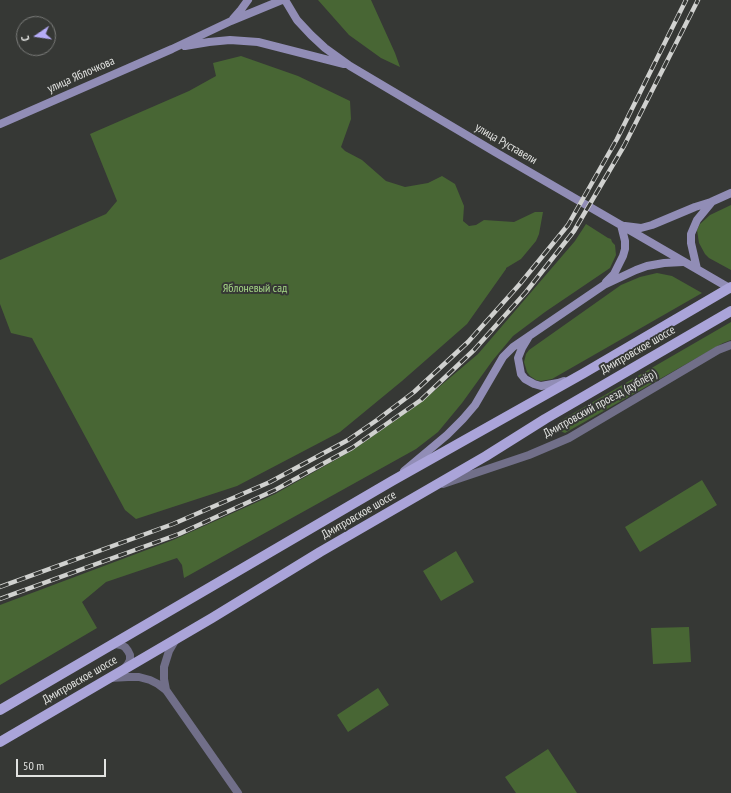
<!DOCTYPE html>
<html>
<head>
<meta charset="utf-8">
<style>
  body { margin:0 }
  #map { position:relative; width:731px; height:793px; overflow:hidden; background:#363835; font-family:"PT Sans Narrow",sans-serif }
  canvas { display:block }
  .north { position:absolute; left:16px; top:16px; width:40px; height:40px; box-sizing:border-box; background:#363835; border:1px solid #7b7c7a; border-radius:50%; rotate:257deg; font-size:11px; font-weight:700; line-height:16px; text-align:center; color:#e2e3e1 }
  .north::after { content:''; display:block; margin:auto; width:14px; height:18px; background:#b6acf8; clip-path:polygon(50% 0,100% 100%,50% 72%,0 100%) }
  .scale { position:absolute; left:16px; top:759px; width:90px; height:18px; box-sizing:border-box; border:2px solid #e2e3e1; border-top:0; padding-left:5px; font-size:12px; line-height:14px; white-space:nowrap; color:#e2e3e1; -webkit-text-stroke:3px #363835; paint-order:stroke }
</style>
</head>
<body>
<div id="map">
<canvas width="731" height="793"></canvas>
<div class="north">С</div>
<div class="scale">50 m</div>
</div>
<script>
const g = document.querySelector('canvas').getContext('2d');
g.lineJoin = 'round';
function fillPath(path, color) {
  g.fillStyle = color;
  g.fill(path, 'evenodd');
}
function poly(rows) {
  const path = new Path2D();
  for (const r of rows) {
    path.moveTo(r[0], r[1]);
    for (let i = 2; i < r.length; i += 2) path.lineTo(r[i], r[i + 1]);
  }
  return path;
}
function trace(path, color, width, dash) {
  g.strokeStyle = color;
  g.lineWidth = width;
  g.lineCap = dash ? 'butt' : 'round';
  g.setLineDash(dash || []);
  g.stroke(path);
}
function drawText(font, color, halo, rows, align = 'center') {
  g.font = font + ' "PT Sans Narrow",sans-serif';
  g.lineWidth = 4;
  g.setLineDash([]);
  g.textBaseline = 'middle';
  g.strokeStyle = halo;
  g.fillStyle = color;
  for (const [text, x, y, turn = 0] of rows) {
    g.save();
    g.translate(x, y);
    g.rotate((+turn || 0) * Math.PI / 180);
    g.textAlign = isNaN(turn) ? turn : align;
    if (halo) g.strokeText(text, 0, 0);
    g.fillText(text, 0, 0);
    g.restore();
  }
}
fillPath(poly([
  [318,0,371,0,395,53,400,67,381,58,349,35],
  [241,56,298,76,350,101,351,119,341,147,345,151,362,160,386,181,405,187,428,183,442,176,455,184,464,206,463,221,469,226,476,225,484,220,514,222,535,212,543,212,539,234,536,241,521,259,506,268,506,269,467,324,402,381,340,432,237,486,136,519,125,510,32,338,11,333,0,304,0,260,106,214,117,201,90,134,189,91,216,76,213,63],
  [731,205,731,270,709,258,705,254,699,243,697,230,700,224,710,215],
  [586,224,608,238,611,239,612,242,615,245,616,255,610,268,545,312,513,336,493,360,462,403,438,432,416,449,184,578,182,565,177,558,106,582,82,602,97,628,0,685,0,605,173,540,275,494,353,450,420,403,478,354,575,241],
  [657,273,672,276,702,293,552,379,541,381,536,380,530,376,527,372,524,362,526,354,529,350,621,285,640,277],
  [731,322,731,340,723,343,565,433,560,431,558,429,558,426,560,421],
  [702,480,717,505,640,552,625,527],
  [456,551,474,582,441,601,423,571],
  [689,627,691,662,653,664,651,628],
  [378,688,389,705,348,732,337,715],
  [548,749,577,793,516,793,505,777]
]), '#486634');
trace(poly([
  [443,484,529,455,569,438,718,350,731,345],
  [111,646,116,644,121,645,125,647,128,651,130,655,130,660,128,664,124,669],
  [110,678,128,677,139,677,150,680,158,684,166,690,238,793],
  [166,690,164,679,164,667,169,651,176,639]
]), '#716f89', 8);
trace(poly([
  [285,0,297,20,311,35,325,48,350,66,495,152,731,289],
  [233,19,240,11,248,0],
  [185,46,209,42,230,40,258,42,344,64],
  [0,124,172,49,231,21,282,0],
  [625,226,641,228,652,225,695,207,711,202,731,193],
  [697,269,691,243,691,234,697,220,711,203],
  [606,282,614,274,623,256,625,249,625,241,621,225],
  [528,338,522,348,518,358,521,374,525,379,534,384,541,386,558,383,564,381],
  [404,471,447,435,463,419,475,405,503,357,513,347,604,285,636,270,647,266,664,263,683,262]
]), '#918db6', 8);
trace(poly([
  [0,710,392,481,584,373,731,287],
  [0,742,212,618,320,552,486,456,545,419,731,311]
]), '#aaa4d9', 10);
const rail = poly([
  [0,587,173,524,270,482,348,440,377,420,414,392,468,342,519,285,568,225,617,139,686,0],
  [0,599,179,534,275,490,352,448,421,400,474,350,526,292,574,231,624,146,698,0]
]);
trace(rail, '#d0d1cf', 4.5);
trace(rail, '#363835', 3, [9]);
drawText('12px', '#e2e3e1', '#363835', [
  ["улица Яблочкова",81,75,-24],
  ["улица Руставели",506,144,30],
  ["Дмитровское шоссе",638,350,-30],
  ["Дмитровский проезд (дублёр)",600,404,-29],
  ["Дмитровское шоссе",359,515,-30],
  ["Дмитровское шоссе",80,680,-30]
]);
drawText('12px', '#a5d786', '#363835', [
  ["Яблоневый сад",255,289]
]);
</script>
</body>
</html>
